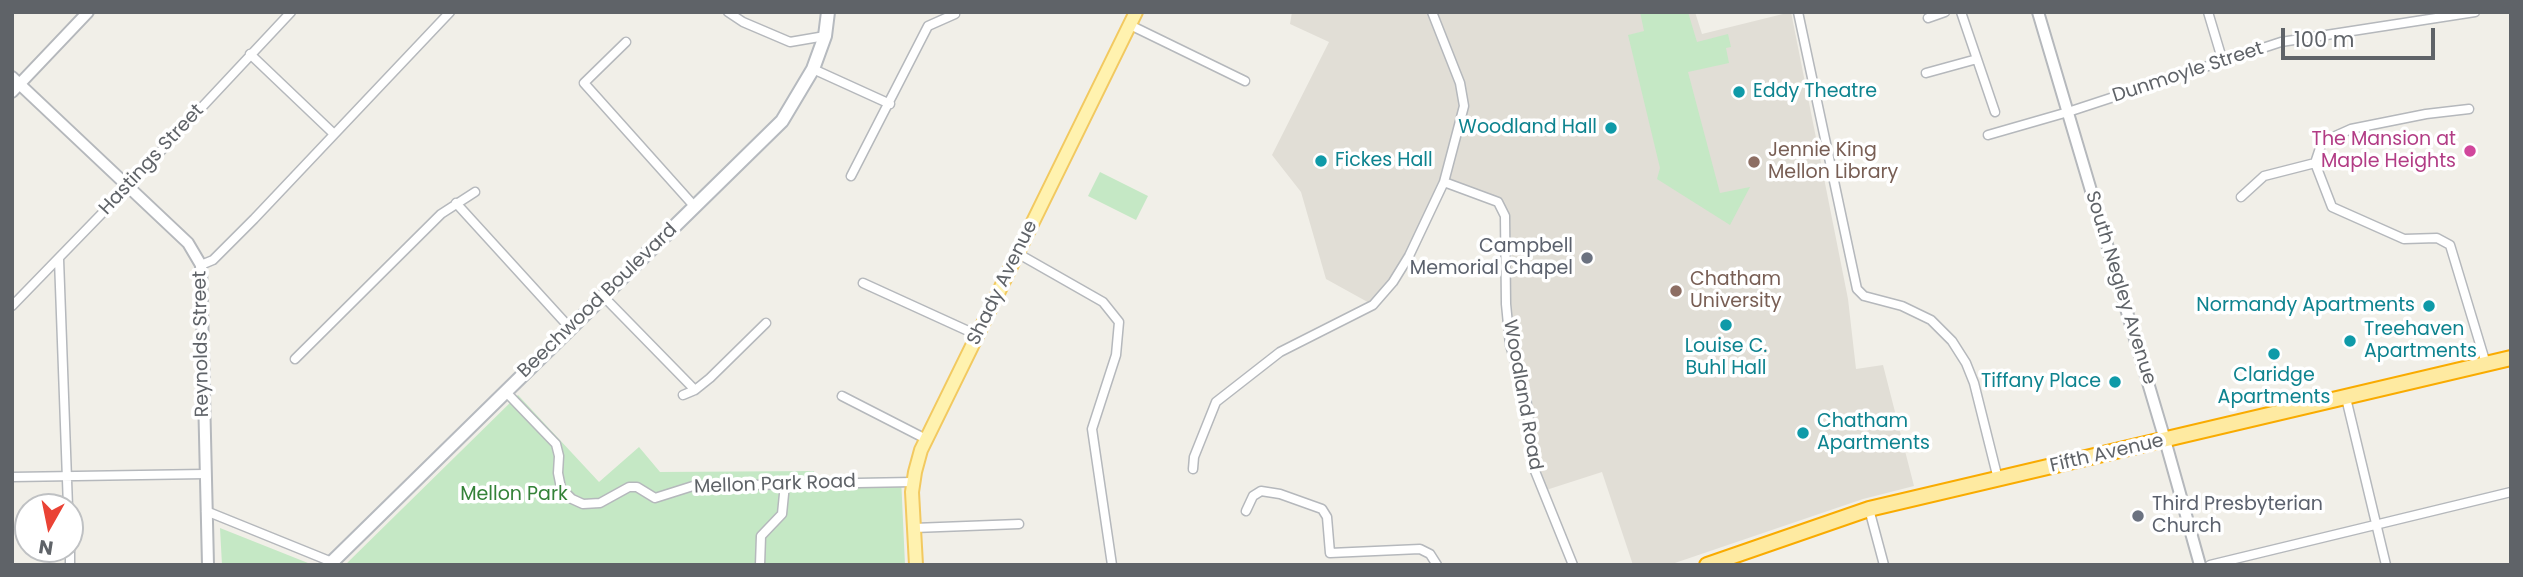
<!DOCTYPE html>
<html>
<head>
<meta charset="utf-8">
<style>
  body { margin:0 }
  #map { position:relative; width:2523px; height:577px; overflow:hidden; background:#f1efe8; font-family:Poppins,sans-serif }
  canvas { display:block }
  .frame { position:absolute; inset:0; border:14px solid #5f6368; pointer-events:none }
  .north { position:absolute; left:14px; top:493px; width:70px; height:70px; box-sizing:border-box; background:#fff; border:2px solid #bfc1c3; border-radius:50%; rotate:189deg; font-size:19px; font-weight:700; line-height:28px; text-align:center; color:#5f6368 }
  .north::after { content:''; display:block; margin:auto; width:24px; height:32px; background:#ea4335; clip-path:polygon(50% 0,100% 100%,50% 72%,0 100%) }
  .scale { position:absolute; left:2281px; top:28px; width:154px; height:32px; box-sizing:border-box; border:4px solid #5f6368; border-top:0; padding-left:9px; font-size:21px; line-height:24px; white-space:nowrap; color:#5f6368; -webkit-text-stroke:5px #fff; paint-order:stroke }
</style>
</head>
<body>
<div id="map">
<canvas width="2523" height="577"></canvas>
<div class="frame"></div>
<div class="north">N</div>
<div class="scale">100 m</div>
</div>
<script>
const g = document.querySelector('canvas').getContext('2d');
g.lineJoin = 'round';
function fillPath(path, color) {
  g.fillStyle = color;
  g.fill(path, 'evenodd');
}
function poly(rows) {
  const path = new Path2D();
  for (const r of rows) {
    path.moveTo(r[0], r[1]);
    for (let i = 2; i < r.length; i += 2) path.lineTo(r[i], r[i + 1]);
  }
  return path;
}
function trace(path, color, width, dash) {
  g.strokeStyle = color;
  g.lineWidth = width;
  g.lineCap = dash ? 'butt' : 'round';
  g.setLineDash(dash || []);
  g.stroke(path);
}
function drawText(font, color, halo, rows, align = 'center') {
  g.font = font + ' Poppins,sans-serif';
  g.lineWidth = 7;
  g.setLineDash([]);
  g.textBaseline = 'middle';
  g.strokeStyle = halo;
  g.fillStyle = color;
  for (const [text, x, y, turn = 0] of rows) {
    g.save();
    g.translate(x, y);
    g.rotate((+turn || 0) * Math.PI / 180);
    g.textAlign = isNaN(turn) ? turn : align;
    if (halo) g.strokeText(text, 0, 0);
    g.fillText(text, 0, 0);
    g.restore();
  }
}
fillPath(poly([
  [1292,12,1695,12,1702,34,1791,12,1848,299,1856,369,1883,365,1914,486,1863,499,1669,565,1633,565,1602,472,1543,491,1526,397,1510,345,1505,216,1498,202,1444,182,1409,256,1373,305,1326,279,1301,192,1272,155,1329,42,1290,24]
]), '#e1ded6');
fillPath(poly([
  [1640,12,1688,12,1697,42,1728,34,1731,47,1726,48,1729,63,1688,72,1720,193,1750,187,1730,225,1657,179,1660,168,1628,35,1644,31],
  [1100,172,1148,196,1136,220,1088,196],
  [518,395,599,482,639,447,660,472,814,471,815,479,901,477,905,565,345,565],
  [220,528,308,563,222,565]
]), '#c5e8c5');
const minor = poly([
  [728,12,743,22,790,42,825,36],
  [1432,12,1460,83,1464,106,1444,182,1498,202,1505,216,1506,304,1510,345,1526,397,1535,471,1573,565],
  [1798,12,1857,289,1864,296,1902,306,1931,320,1952,341,1966,363,1974,383,1998,479],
  [1961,12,1995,112],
  [2208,12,2223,62],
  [1928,18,1945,12],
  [1130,25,1245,81],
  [626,42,584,83,695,207],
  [250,54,334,134],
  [813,69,890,104],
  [1926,73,1977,59],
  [2469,109,2426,114,2351,129,2322,142,2315,163,2332,207,2404,239,2437,238,2450,245,2486,364],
  [1988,135,2068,112,2281,42,2475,12],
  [851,176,928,26,955,14],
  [2241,197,2264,176,2315,163],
  [456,203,570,328],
  [1017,253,1103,302,1119,322,1116,355,1092,429,1112,565],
  [59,259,68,507],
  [201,265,213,260,254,219,450,12],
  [863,283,977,335],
  [603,296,695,390],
  [12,306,115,200,291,12],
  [295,359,441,214,475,192],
  [505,391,556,444,559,456,558,473,561,488,572,499,583,504,600,503,629,487,637,487,655,498,693,486,913,482],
  [683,395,695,390,710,378,766,323],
  [842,396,926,439],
  [2346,398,2386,565],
  [1193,469,1194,457,1216,402,1280,352,1373,305,1393,282,1409,256,1444,182],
  [12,477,205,474],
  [1869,509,1884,565],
  [206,511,332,562],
  [1246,511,1253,496,1261,491,1280,494,1322,509,1327,517,1330,553,1420,549,1430,554,1437,565],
  [914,528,1019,524],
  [70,549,70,565],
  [760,565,761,536,782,514,785,484],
  [2210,565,2511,492]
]);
const tertiary = poly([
  [2038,12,2165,440,2200,565],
  [12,77,188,243,201,265,208,565],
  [12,92,88,12]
]);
const secondary = poly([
  [329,565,782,121,813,69,825,36,828,12]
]);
const primary = poly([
  [916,565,912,492,915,472,921,450,1136,12]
]);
const trunk = poly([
  [1707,565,1869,509,2511,358]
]);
trace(minor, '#b5b8bc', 11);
trace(tertiary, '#b5b8bc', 14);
trace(secondary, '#b6babf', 16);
trace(primary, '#f2c960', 16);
trace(trunk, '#f9ab00', 18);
trace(minor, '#fff', 8);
trace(tertiary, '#fff', 10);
trace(secondary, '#fff', 12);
trace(primary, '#fff2af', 12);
trace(trunk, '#feeaa1', 14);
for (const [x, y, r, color] of [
  [1739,92,7,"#0f9aa8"],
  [1611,128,7,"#0f9aa8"],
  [2470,151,7,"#d1479c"],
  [1321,161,7,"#0f9aa8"],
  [1754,162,7,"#8d6e63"],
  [1587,258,7,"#6b7280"],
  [1676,291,7,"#8d6e63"],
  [2429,306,7,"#0f9aa8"],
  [1726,325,7,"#0f9aa8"],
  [2350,341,7,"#0f9aa8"],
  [2274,354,7,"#0f9aa8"],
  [2115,382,7,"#0f9aa8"],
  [1803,433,7,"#0f9aa8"],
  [2138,516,7,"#6b7280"]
]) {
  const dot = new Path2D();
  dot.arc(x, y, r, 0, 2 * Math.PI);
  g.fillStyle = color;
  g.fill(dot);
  trace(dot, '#fff', 2.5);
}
drawText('19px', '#5f6368', '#fff', [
  ["Dunmoyle Street",2188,73,-18],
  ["Hastings Street",152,160,-47],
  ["Shady Avenue",1003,283,-64],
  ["South Negley Avenue",2120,288,73],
  ["Beechwood Boulevard",598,301,-44],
  ["Reynolds Street",202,344,-91],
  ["Woodland Road",1522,395,80],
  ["Fifth Avenue",2107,454,-13],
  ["Mellon Park Road",775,485,-2]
]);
drawText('19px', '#0d838f', '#fff', [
  ["Eddy Theatre",1753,92],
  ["Woodland Hall",1597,128,"right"],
  ["Fickes Hall",1335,161],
  ["Normandy Apartments",2415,306,"right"],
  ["Treehaven",2364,330],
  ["Apartments",2364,352],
  ["Louise C.",1726,347,"center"],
  ["Buhl Hall",1726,369,"center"],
  ["Claridge",2274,376,"center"],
  ["Apartments",2274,398,"center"],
  ["Tiffany Place",2101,382,"right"],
  ["Chatham",1817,422],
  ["Apartments",1817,444]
], 'left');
drawText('19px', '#b23c85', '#fff', [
  ["The Mansion at",2456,140],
  ["Maple Heights",2456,162]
], 'right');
drawText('19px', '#785e54', '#fff', [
  ["Jennie King",1768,151],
  ["Mellon Library",1768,173],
  ["Chatham",1690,280],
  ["University",1690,302]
], 'left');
drawText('19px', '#5b616d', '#fff', [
  ["Campbell",1573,247],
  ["Memorial Chapel",1573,269],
  ["Third Presbyterian",2152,505,"left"],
  ["Church",2152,527,"left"]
], 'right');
drawText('19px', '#348238', '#fff', [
  ["Mellon Park",514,495]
]);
</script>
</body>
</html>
